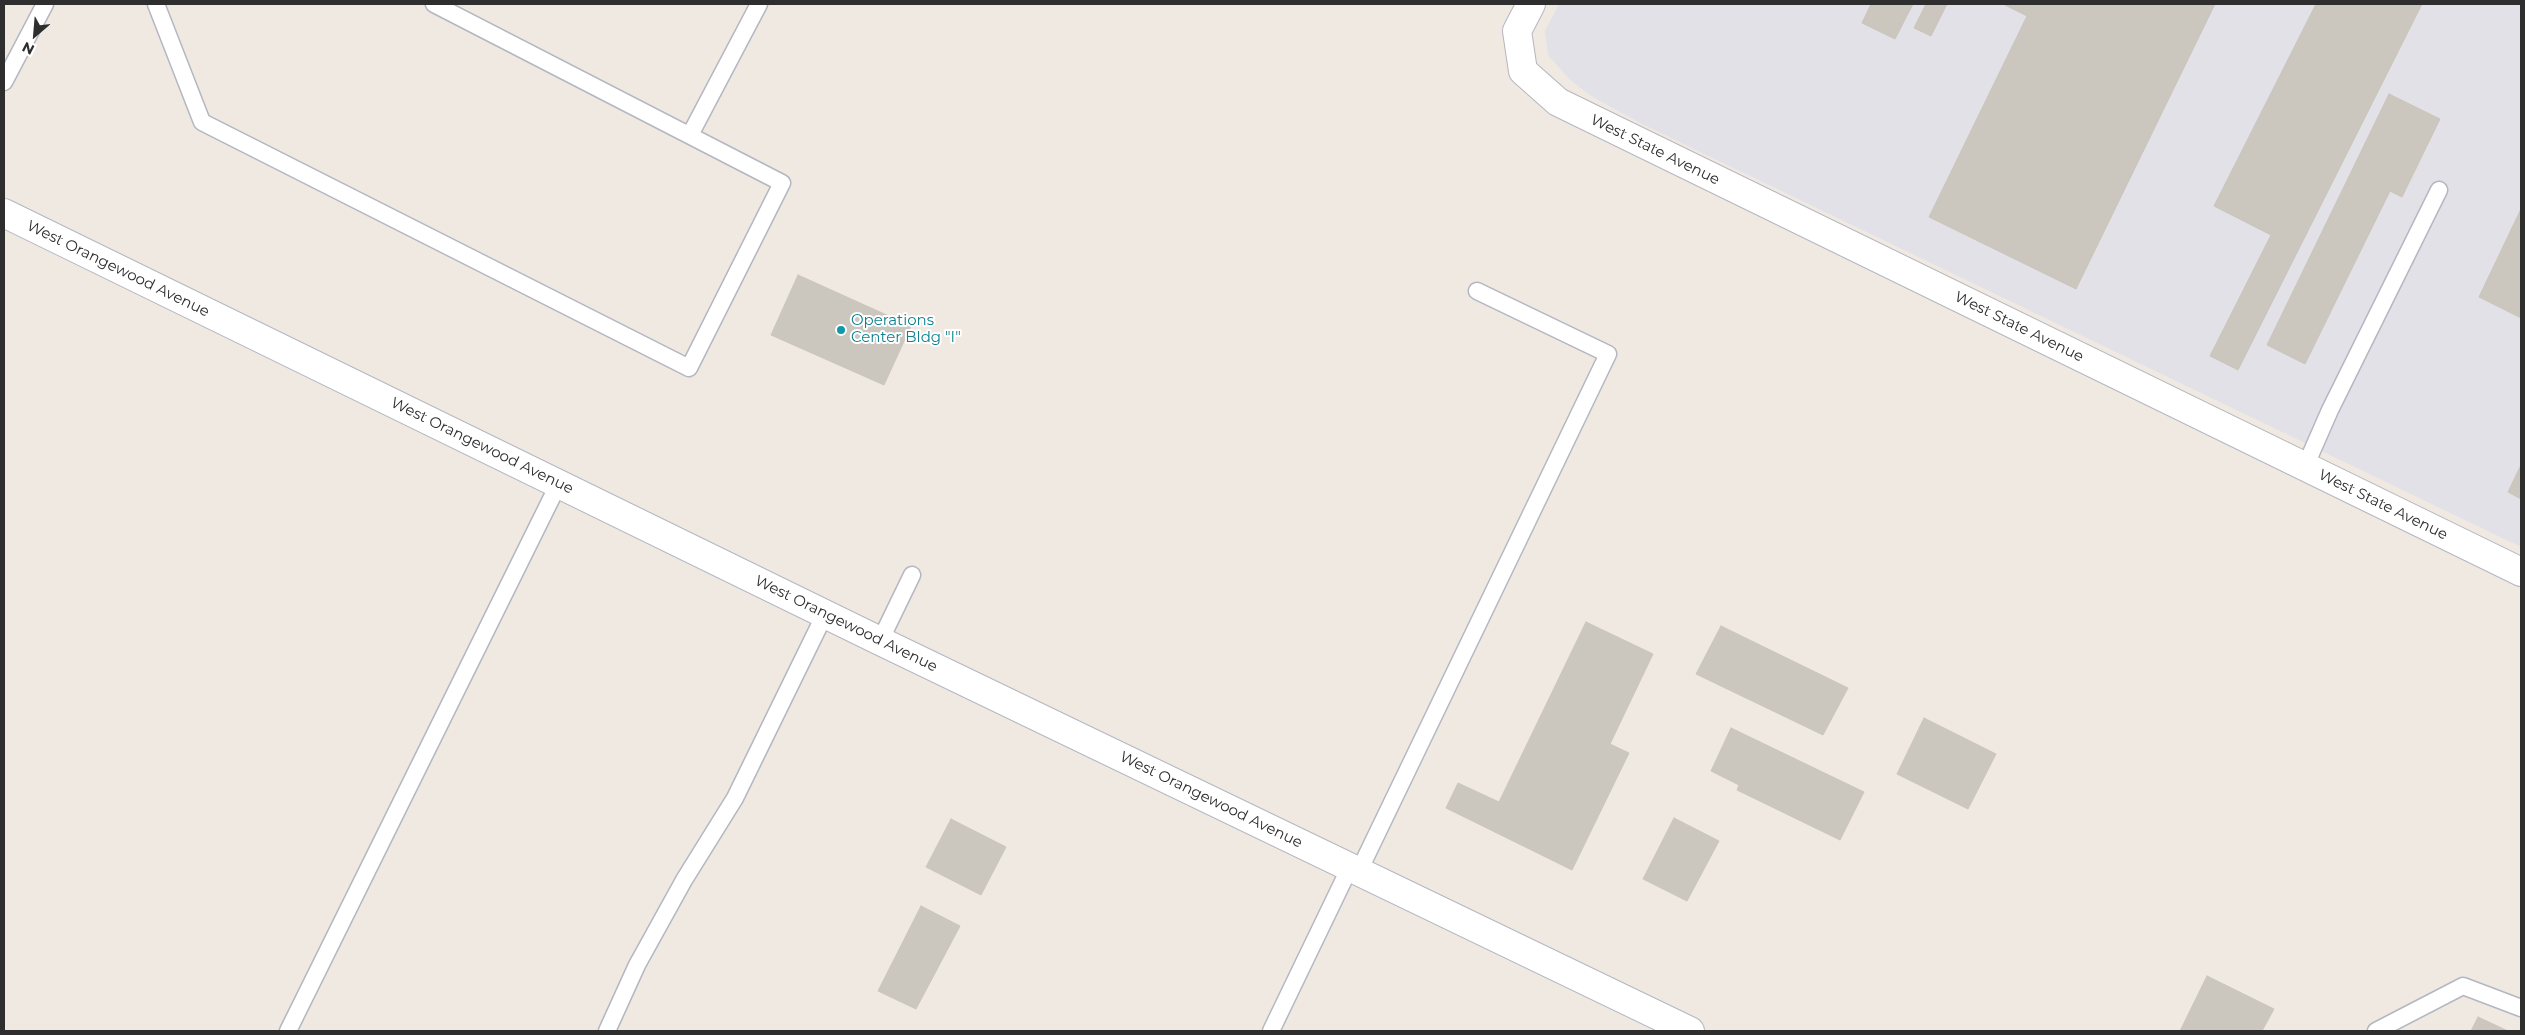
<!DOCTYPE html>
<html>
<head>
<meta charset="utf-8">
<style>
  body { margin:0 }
  #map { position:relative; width:2525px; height:1035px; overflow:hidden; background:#efe9e1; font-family:Montserrat,sans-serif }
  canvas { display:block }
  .frame { position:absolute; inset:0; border:5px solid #2e2e2e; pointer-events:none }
  .north { position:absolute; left:10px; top:10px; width:50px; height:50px; -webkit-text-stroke:4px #fff; paint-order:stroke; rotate:207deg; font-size:14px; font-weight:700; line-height:20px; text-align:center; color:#2e2e2e }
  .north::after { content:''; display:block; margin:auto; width:18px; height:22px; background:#2e2e2e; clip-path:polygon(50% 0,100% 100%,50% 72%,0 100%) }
</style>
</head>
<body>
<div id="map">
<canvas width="2525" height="1035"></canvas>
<div class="frame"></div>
<div class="north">N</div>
</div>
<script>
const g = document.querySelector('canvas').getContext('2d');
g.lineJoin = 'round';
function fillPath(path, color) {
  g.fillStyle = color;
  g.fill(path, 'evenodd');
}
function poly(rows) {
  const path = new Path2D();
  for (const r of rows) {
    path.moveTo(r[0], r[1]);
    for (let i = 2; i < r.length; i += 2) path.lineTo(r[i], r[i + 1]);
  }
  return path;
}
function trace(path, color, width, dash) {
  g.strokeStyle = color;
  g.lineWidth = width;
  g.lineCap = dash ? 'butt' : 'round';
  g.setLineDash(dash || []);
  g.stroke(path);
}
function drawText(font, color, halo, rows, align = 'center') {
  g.font = font + ' Montserrat,sans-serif';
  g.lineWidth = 4;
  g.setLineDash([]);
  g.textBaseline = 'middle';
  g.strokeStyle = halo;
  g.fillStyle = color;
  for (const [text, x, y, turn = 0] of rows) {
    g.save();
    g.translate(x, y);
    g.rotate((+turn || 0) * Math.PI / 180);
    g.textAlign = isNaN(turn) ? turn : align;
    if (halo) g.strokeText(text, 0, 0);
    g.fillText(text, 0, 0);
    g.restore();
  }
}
fillPath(poly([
  [1559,4,2521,4,2521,547,1642,124,1591,96,1569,79,1548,55,1545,31]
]), '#e3e1e8');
const building = poly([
  [1871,4,1913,4,1895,39,1862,23,1871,4],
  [1926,4,1947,4,1931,36,1914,28,1926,4],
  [2003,4,2215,4,2076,289,1929,217,2027,16,2003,4],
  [2316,4,2422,4,2238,370,2210,356,2271,235,2214,206,2316,4],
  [2389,94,2440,119,2402,197,2390,191,2305,364,2267,345,2389,94],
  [2521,209,2521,318,2479,297,2521,209],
  [798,275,911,326,884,385,771,335,798,275],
  [2521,465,2521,499,2508,492,2521,465],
  [1586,622,1653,654,1610,744,1629,753,1572,870,1446,808,1458,783,1499,802,1586,622],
  [1721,626,1848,688,1823,735,1696,674,1721,626],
  [1924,718,1996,754,1968,809,1897,774,1924,718],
  [1731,728,1864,792,1840,840,1737,790,1739,785,1711,771,1731,728],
  [1674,818,1719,841,1687,901,1643,879,1674,818],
  [951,819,1006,847,981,895,926,867,951,819],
  [921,906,960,926,916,1009,878,991,921,906],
  [2207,976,2274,1009,2262,1031,2180,1031,2207,976],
  [2478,1017,2508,1031,2471,1031,2478,1017]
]);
fillPath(building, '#cbc7bf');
trace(building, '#cbc5ba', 1);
const service = poly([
  [156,4,202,122,689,368,782,183,434,4],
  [4,82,45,4],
  [690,135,759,4],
  [2305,467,2330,410,2439,190],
  [880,641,912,575],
  [1359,871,1608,354,1477,291],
  [288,1031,559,483],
  [607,1031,637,965,684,880,735,798,825,614],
  [1271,1031,1350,867],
  [2376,1031,2463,986,2521,1008]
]);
const minor = poly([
  [1531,4,1517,31,1523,71,1558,102,2521,572]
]);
const tertiary = poly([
  [4,213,880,641,1690,1031]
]);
trace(service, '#b4b7c1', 19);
trace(minor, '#b4b7c1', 30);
trace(tertiary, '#b4b7c1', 30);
trace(service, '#fff', 16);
trace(minor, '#fff', 28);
trace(tertiary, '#fff', 28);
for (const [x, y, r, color] of [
  [841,330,5,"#0f9aa8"]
]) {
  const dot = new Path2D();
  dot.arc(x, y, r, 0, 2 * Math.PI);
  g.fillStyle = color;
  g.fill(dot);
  trace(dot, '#fff', 2);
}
drawText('15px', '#2e2e2e', '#fff', [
  ["West State Avenue",1655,150,26],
  ["West Orangewood Avenue",118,269,26],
  ["West State Avenue",2019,327,26],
  ["West Orangewood Avenue",482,446,26],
  ["West State Avenue",2383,505,26],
  ["West Orangewood Avenue",846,624,26],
  ["West Orangewood Avenue",1211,800,26]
]);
drawText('15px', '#0d838f', '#fff', [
  ["Operations",851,321],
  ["Center Bldg \"I\"",851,338]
], 'left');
</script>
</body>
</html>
